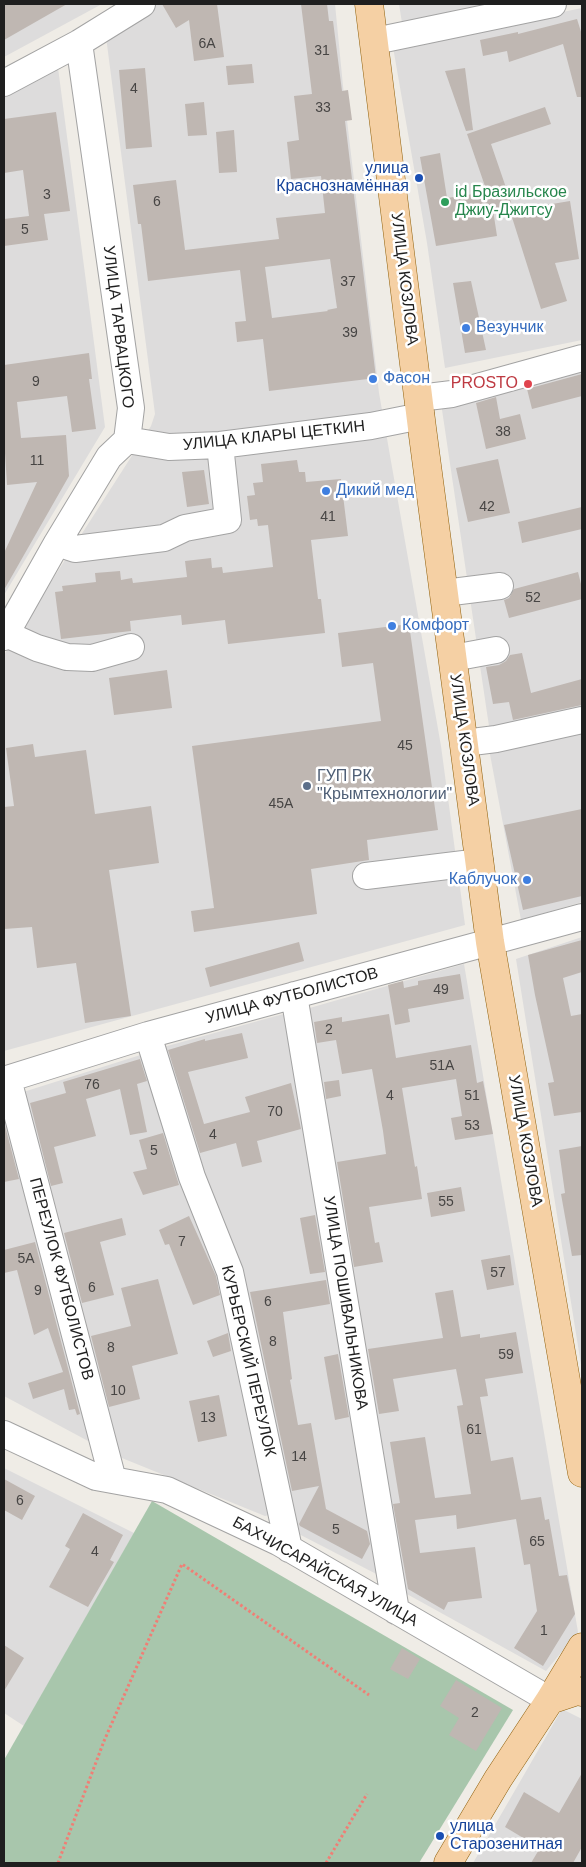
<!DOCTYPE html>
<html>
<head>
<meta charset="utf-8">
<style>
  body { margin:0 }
  #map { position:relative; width:586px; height:1867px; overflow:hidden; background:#efece6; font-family:Arial,sans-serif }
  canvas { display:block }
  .frame { position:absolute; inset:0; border:5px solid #1f1f1f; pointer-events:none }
</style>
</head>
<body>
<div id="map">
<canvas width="586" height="1867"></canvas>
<div class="frame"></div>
</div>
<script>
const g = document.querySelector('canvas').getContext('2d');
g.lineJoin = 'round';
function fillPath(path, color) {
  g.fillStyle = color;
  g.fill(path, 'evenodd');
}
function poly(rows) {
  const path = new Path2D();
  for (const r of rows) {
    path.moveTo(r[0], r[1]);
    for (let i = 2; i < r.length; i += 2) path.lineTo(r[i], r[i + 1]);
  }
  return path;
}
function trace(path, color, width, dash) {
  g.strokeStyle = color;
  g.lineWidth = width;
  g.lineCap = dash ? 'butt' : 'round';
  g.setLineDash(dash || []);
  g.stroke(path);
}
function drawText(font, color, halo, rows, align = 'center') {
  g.font = font + ' Arial,sans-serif';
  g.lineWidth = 5;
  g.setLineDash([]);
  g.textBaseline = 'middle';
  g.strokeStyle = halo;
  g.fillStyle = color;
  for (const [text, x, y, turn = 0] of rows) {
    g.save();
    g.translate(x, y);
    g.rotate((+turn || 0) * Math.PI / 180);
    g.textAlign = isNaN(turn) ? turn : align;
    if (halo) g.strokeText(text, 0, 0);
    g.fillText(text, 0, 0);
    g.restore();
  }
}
fillPath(poly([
  [4,4,102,4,4,57],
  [150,4,335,4,343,86,379,393,441,746,465,925,4,1051,4,655,151,426,155,414,105,29],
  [399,4,488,4,402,23],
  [582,8,582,340,445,368,427,243,393,47],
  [57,60,105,427,4,595,4,88],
  [582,366,582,714,490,733,441,403],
  [582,728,582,902,521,920,489,749],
  [582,937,582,1371,516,959],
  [464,964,578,1632,546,1671,396,1588,306,1009],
  [287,1013,386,1579,293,1531,160,1048],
  [150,1052,223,1277,280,1512,265,1516,112,1454,17,1094],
  [4,1098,90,1442,4,1396],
  [4,1468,134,1533,24,1726,4,1713],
  [562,1709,582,1719,582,1863,473,1863]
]), '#dddcdc');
fillPath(poly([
  [152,1501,513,1710,419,1863,4,1863,4,1760]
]), '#a8c6ac');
fillPath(poly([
  [4,4,67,4,4,40],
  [162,4,217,4,224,57,194,61,189,20,176,28],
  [301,4,327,4,329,21,333,21,342,91,348,90,352,120,345,121,376,378,269,391,263,339,237,342,235,322,246,321,240,270,148,281,141,224,138,224,133,185,176,180,185,250,279,239,276,218,325,213,321,176,291,179,287,142,299,140,294,96,312,94],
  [330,259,337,308,327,310,328,311,272,318,265,267],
  [577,19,582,35,582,97,577,97,563,44,509,62,507,51,483,56,480,40,518,32,518,34],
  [252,64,254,83,228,85,226,66],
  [145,68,152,147,126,149,119,70],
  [465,68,473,130,466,131,445,71],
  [204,102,207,135,188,136,185,104],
  [545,107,551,124,491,144,512,205,493,210,497,236,436,246,420,157,440,153,447,198,487,192,467,134],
  [56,112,70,211,44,214,48,240,4,246,4,219,29,216,23,170,4,173,4,119],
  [234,130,237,172,219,173,216,132],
  [570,201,579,259,555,263,567,301,541,309,510,211],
  [471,281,486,350,465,353,453,283],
  [89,353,92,379,89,379,96,429,72,432,67,396,17,402,21,438,66,435,69,476,4,590,4,553,37,482,7,485,4,437,4,365],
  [582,374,582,396,532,409,527,389],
  [496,397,500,419,520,414,526,439,486,449,476,403],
  [498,459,510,513,468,522,456,468],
  [297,460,299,472,305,472,306,482,341,479,348,536,311,540,318,599,321,599,325,633,228,644,225,620,182,625,181,615,130,621,131,631,61,639,55,592,63,591,62,586,96,582,95,573,120,571,121,580,132,578,133,583,187,577,185,561,211,558,212,568,222,567,223,573,273,567,268,525,258,526,257,519,250,520,247,496,255,495,253,483,263,482,261,464],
  [204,470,209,504,187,507,182,472],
  [582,507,582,529,522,543,518,522],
  [578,572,582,588,582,599,509,618,504,600,509,598,514,589],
  [409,624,438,830,367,840,369,860,311,869,317,914,194,932,191,911,214,908,192,746,381,721,373,663,342,667,338,633],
  [522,653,531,693,582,679,582,705,513,720,509,702,493,704,486,667,499,665,506,661,510,655],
  [167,670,172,708,114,715,109,678],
  [33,744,35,757,86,750,95,814,151,806,159,863,109,870,131,1016,85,1023,76,963,37,968,32,927,4,929,4,807,14,806,6,748],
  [582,809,582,896,523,910,504,825],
  [582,940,582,972,563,978,571,1016,582,1014,582,1112,554,1116,548,1083,554,1082,535,995,528,955],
  [299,942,304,961,210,987,205,968],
  [460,974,464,999,408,1009,410,1022,395,1025,388,985,403,981,404,988,418,985,418,981],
  [389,1014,396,1058,471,1045,477,1083,483,1081,493,1134,455,1140,451,1118,462,1116,456,1079,402,1088,415,1167,417,1166,422,1199,369,1207,375,1243,379,1242,383,1262,354,1267,337,1162,386,1154,383,1131,372,1069,342,1074,336,1040,317,1043,314,1022,342,1017,342,1022],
  [242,1033,248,1058,188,1072,204,1124,250,1112,245,1097,291,1083,301,1129,257,1141,262,1162,242,1167,236,1143,200,1153,168,1050,205,1039,205,1041],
  [140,1059,147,1081,137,1084,147,1132,130,1135,120,1089,86,1099,96,1136,54,1147,63,1183,51,1186,30,1103,66,1093,63,1082],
  [339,1080,341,1096,326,1099,324,1082],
  [4,1122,19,1179,4,1182],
  [163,1133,179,1185,143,1195,133,1172,147,1169,139,1140],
  [582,1146,582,1255,572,1256,561,1194,565,1193,559,1150],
  [461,1187,465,1211,431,1217,427,1193],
  [315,1215,325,1272,310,1274,300,1218],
  [189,1216,216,1276,220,1295,193,1305,169,1244,165,1245,159,1230],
  [122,1218,126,1235,100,1242,114,1295,82,1303,64,1233],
  [35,1242,80,1414,77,1415,75,1409,69,1410,64,1389,33,1399,28,1383,63,1372,48,1328,34,1335,17,1270,4,1273,4,1250],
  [510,1255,514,1285,487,1290,481,1260],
  [158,1279,178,1354,132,1366,140,1399,109,1407,91,1336,131,1326,121,1288],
  [326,1280,330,1304,283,1312,292,1379,290,1380,298,1425,311,1423,326,1509,367,1531,370,1544,362,1559,300,1526,299,1524,319,1486,292,1491,250,1292],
  [453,1290,461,1337,480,1334,480,1338,516,1332,523,1373,485,1379,488,1396,480,1397,491,1461,513,1457,521,1500,541,1497,545,1520,549,1519,559,1576,567,1575,575,1614,543,1666,514,1648,537,1611,530,1564,524,1565,516,1519,457,1529,456,1515,415,1520,420,1553,475,1547,482,1598,448,1602,444,1610,408,1589,393,1504,400,1503,390,1442,425,1437,435,1498,471,1494,457,1406,463,1405,456,1369,393,1379,399,1411,379,1414,368,1349,443,1338,435,1293],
  [228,1333,231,1351,213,1357,207,1341],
  [338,1354,349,1417,335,1420,324,1357],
  [219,1395,227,1436,198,1442,189,1401],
  [4,1479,35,1496,22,1520,4,1510],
  [83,1513,123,1535,110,1560,114,1562,88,1607,49,1587,70,1549,65,1546],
  [4,1645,24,1658,4,1691],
  [402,1648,420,1659,408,1679,390,1669],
  [456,1680,502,1708,476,1751,449,1735,459,1718,440,1706],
  [582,1773,582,1847,573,1863,531,1863,540,1848,505,1827,524,1792,559,1813]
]), '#bfb7b2');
const minor = poly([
  [375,41,553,4],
  [4,83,79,43,142,4],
  [419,398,452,394,582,358],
  [127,440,169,447,220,445,371,426,421,416],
  [57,543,75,549,164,538,185,528,228,520,220,445],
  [444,593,500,586],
  [6,634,37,648,67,657,92,658,131,647],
  [4,637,57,543,109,457,127,440,131,408,79,43],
  [453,658,496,650],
  [464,743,496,739,582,720],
  [366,876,480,862],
  [294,995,396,1611],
  [148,1035,192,1177,230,1272,289,1549],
  [8,1079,113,1480],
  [4,1080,148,1035,582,917],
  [4,1434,96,1477,167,1490,278,1542,550,1700]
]);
const major = poly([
  [369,4,422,428,490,942,582,1473],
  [550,1700,577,1691,582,1692],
  [448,1863,498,1779,550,1700,582,1647]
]);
trace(minor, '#a3a3a3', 28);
trace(major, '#8f5f0a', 29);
trace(poly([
  [58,1863,104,1741,182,1564,369,1695],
  [326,1863,367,1794]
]), '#f07e75', 3, [2.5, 2.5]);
trace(minor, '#fff', 26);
trace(major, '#f5d0a4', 28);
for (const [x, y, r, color] of [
  [419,178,5,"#1a4fb4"],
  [445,202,5,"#2e9e5b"],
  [466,328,5,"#3f7fe0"],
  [373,379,5,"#3f7fe0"],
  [528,384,5,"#e0444e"],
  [326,491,5,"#3f7fe0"],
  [392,626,5,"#3f7fe0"],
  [307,786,5,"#5c6f8a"],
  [527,880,5,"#3f7fe0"],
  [440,1836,5,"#1a4fb4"]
]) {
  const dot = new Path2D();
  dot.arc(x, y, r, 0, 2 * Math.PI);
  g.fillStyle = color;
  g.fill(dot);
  trace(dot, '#fff', 2);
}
drawText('14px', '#474544', null, [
  ["6А",207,44],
  ["31",322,51],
  ["4",134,89],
  ["33",323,108],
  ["3",47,195],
  ["6",157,202],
  ["5",25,230],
  ["37",348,282],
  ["39",350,333],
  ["9",36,382],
  ["38",503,432],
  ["11",37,461],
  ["42",487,507],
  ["41",328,517],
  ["52",533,598],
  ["45",405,746],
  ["45А",281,804],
  ["49",441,990],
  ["2",329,1030],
  ["51А",442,1066],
  ["76",92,1085],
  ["4",390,1096],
  ["51",472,1096],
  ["70",275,1112],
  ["53",472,1126],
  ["4",213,1135],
  ["5",154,1151],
  ["55",446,1202],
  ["7",182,1242],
  ["5А",26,1259],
  ["57",498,1273],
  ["6",92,1288],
  ["9",38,1291],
  ["6",268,1302],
  ["8",273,1342],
  ["8",111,1348],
  ["59",506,1355],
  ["10",118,1391],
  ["13",208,1418],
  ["61",474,1430],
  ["14",299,1457],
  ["6",20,1501],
  ["5",336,1530],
  ["65",537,1542],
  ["4",95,1552],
  ["1",544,1631],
  ["2",475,1713]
]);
drawText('16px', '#164399', '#fff', [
  ["улица",409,169],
  ["Краснознамённая",409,187],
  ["улица",450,1827,"left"],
  ["Старозенитная",450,1845,"left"]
], 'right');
drawText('16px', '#27864d', '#fff', [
  ["id Бразильское",455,193],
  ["Джиу-Джитсу",455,211]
], 'left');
drawText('16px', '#1f1f1f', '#fff', [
  ["УЛИЦА КОЗЛОВА",404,279,83],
  ["УЛИЦА ТАРВАЦКОГО",118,327,83],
  ["УЛИЦА КЛАРЫ ЦЕТКИН",274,436,-6],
  ["УЛИЦА КОЗЛОВА",464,740,82],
  ["УЛИЦА ФУТБОЛИСТОВ",292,996,-15],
  ["УЛИЦА КОЗЛОВА",525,1141,80],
  ["ПЕРЕУЛОК ФУТБОЛИСТОВ",61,1279,75],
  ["УЛИЦА ПОШИВАЛЬНИКОВА",345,1303,81],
  ["КУРЬЕРСКИЙ ПЕРЕУЛОК",248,1361,77],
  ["БАХЧИСАРАЙСКАЯ УЛИЦА",325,1572,29]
]);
drawText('16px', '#366cbe', '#fff', [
  ["Везунчик",476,328],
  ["Фасон",383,379],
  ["Дикий мед",336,491],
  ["Комфорт",402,626],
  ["Каблучок",517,880,"right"]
], 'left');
drawText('16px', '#be3a42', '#fff', [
  ["PROSTO",518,384]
], 'right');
drawText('16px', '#4e5e75', '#fff', [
  ["ГУП РК",317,777],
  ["\"Крымтехнологии\"",317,795]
], 'left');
</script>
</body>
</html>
